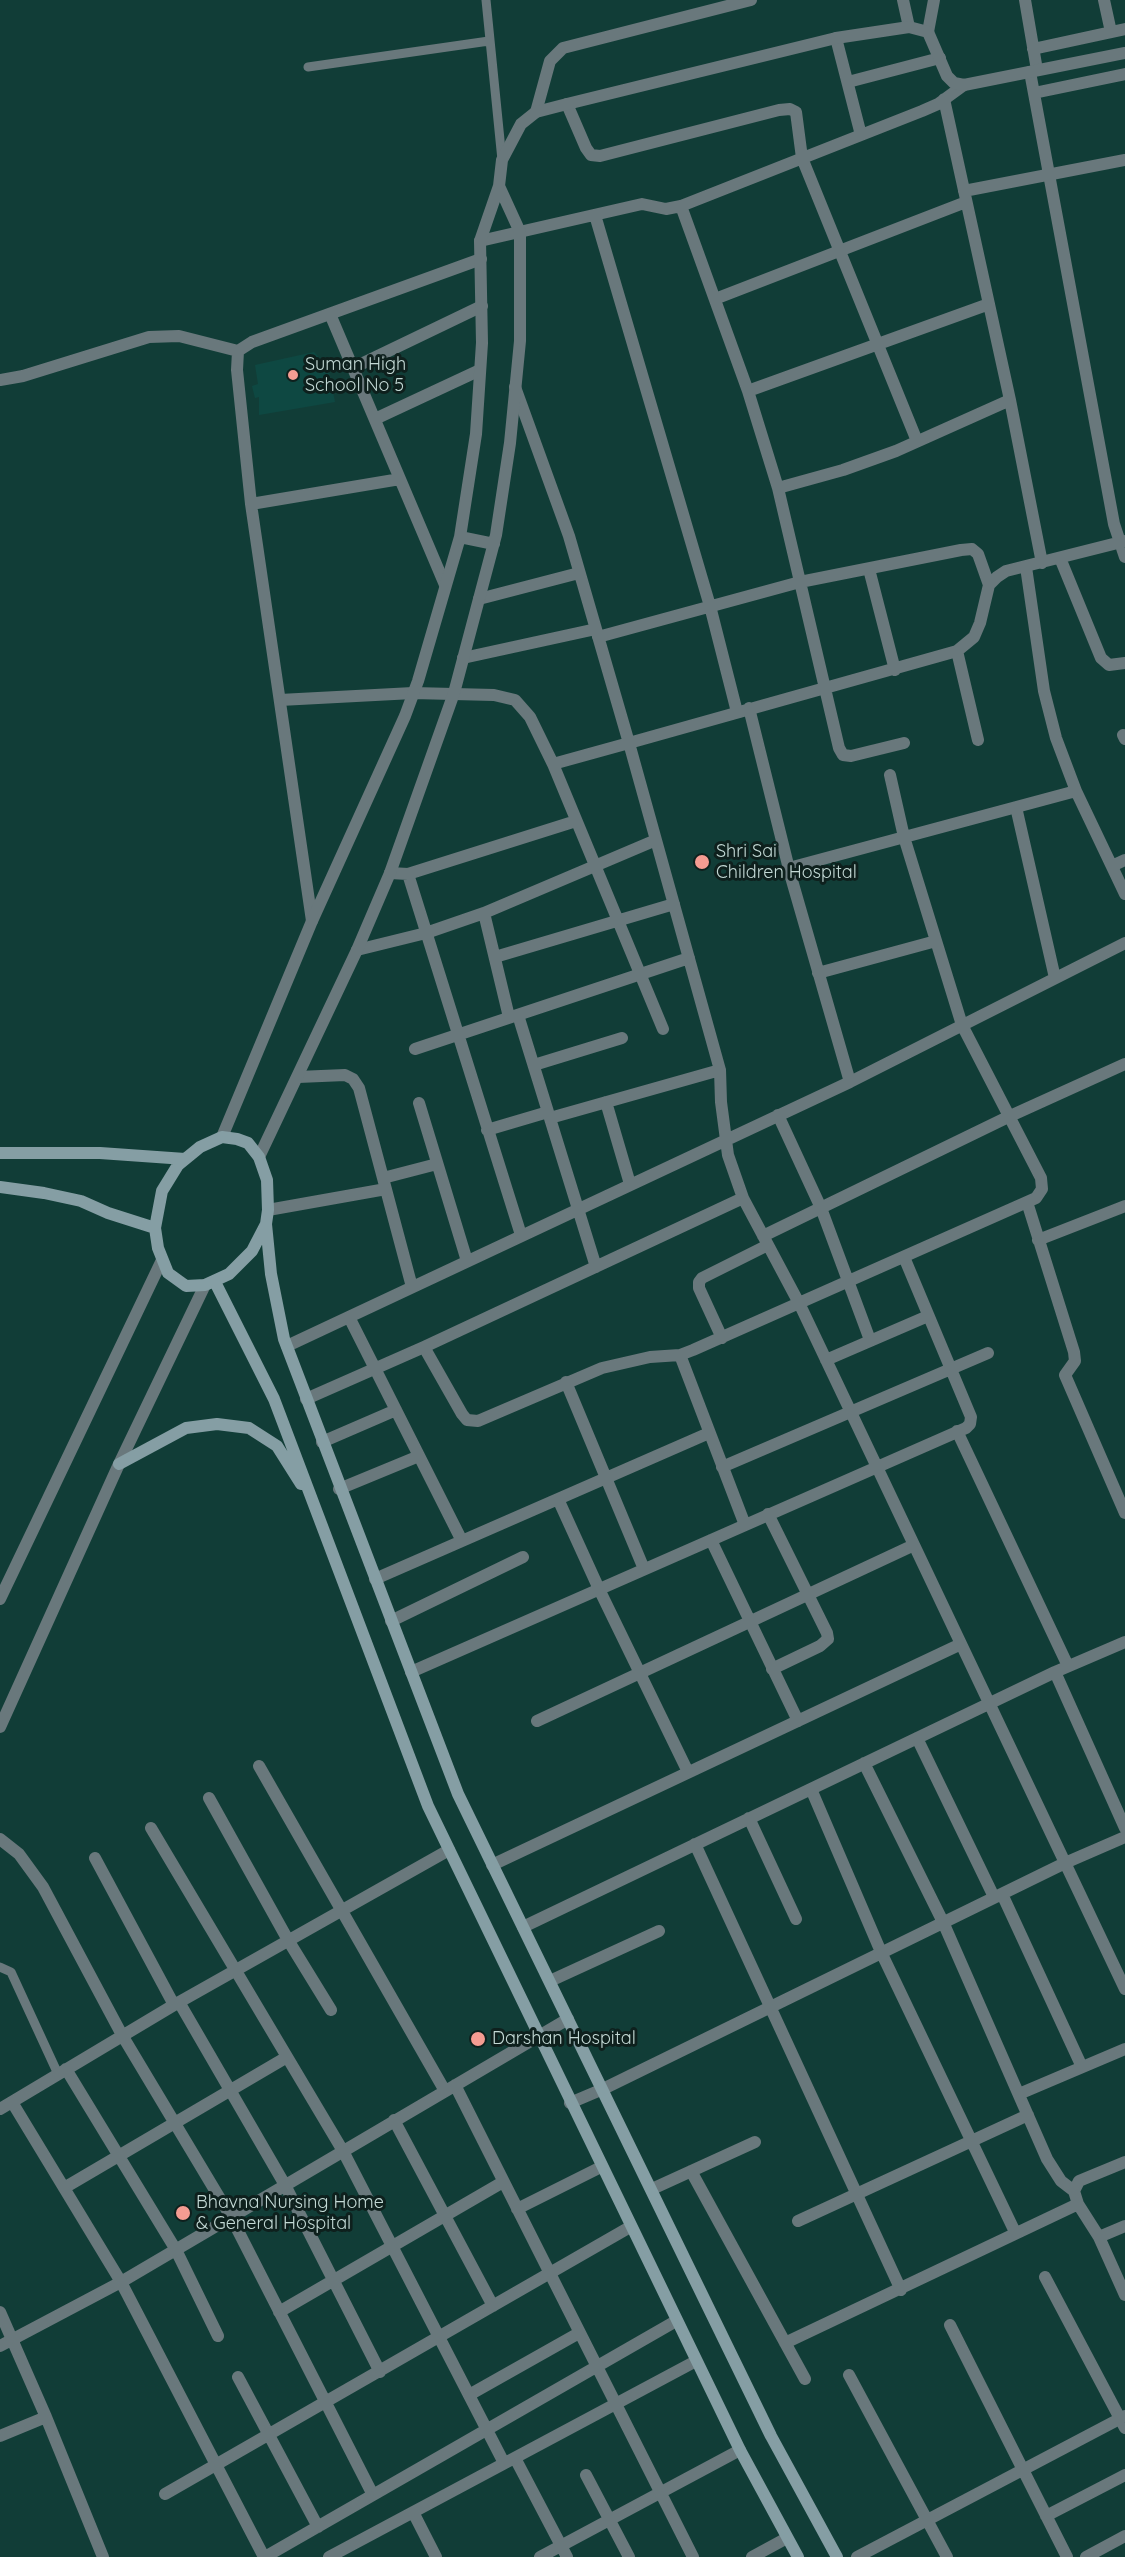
<!DOCTYPE html>
<html>
<head>
<meta charset="utf-8">
<style>
  body { margin:0 }
  canvas { display:block; background:#113d37 }
</style>
</head>
<body>
<canvas width="1125" height="2557"></canvas>
<script>
const g = document.querySelector('canvas').getContext('2d');
g.lineJoin = 'round';
function fillPath(path, color) {
  g.fillStyle = color;
  g.fill(path, 'evenodd');
}
function poly(rows) {
  const path = new Path2D();
  for (const r of rows) {
    path.moveTo(r[0], r[1]);
    for (let i = 2; i < r.length; i += 2) path.lineTo(r[i], r[i + 1]);
  }
  return path;
}
function trace(path, color, width, dash) {
  g.strokeStyle = color;
  g.lineWidth = width;
  g.lineCap = dash ? 'butt' : 'round';
  g.setLineDash(dash || []);
  g.stroke(path);
}
function drawText(font, color, halo, rows, align = 'center') {
  g.font = font + ' Quicksand,sans-serif';
  g.lineWidth = 6;
  g.setLineDash([]);
  g.textBaseline = 'middle';
  g.strokeStyle = halo;
  g.fillStyle = color;
  for (const [text, x, y, turn = 0] of rows) {
    g.save();
    g.translate(x, y);
    g.rotate((+turn || 0) * Math.PI / 180);
    g.textAlign = isNaN(turn) ? turn : align;
    if (halo) g.strokeText(text, 0, 0);
    g.fillText(text, 0, 0);
    g.restore();
  }
}
fillPath(poly([
  [314,352,328,367,335,402,259,415,259,397,255,398,252,386,258,384,255,365]
]), '#0e4842');
trace(poly([
  [486,0,502,160],
  [308,67,489,41],
  [0,1967,11,1972,58,2074]
]), '#69787c', 9);
trace(poly([
  [903,0,909,27],
  [1025,0,1037,70],
  [1104,0,1111,32],
  [928,32,934,0],
  [836,38,861,135],
  [1033,49,1125,29],
  [1030,72,1114,524,1125,557],
  [848,82,940,58],
  [1034,93,1125,74],
  [944,99,1010,400,1042,563],
  [567,104,586,148,591,155,600,156,779,110,790,109,796,112,802,158,917,441],
  [536,112,550,61,563,48,751,0],
  [964,191,1125,160],
  [681,206,748,391,778,488,839,748,843,755,851,756,904,743],
  [595,215,710,606,737,712],
  [480,241,642,204,666,209,681,206,922,111,938,104,964,85],
  [715,299,966,202],
  [330,314,445,585],
  [353,368,482,306],
  [0,380,23,376,149,337,179,336,238,351],
  [515,387,569,536,629,743,957,651,974,637,980,623,989,585,997,577,1006,571,1125,541],
  [748,391,989,304],
  [375,419,480,370],
  [778,488,843,470,896,451,1010,400],
  [251,504,400,479],
  [1060,558,1101,658,1109,665,1125,663],
  [1026,567,1044,691,1056,738,1076,791,1125,894],
  [869,569,895,670],
  [479,599,579,573],
  [598,637,800,582,961,550,972,549,978,554,989,585],
  [957,651,978,740],
  [463,658,596,629],
  [280,700,413,693,494,695,515,700,530,717,553,764,629,743,720,1070,721,1102,728,1155,743,1198,800,1305,1125,1989],
  [749,708,791,877,850,1082],
  [1123,735,1125,739],
  [553,764,663,1029],
  [1016,807,1055,978],
  [1112,866,1125,860],
  [789,868,1076,791],
  [390,873,408,874,576,821],
  [408,874,521,1235],
  [484,913,509,1017],
  [312,921,251,504,237,370,238,351,252,342,481,259],
  [357,950,426,933,484,913,656,840],
  [495,957,674,904],
  [818,973,936,941],
  [518,1015,596,1267],
  [415,1049,689,958],
  [534,1065,622,1038],
  [298,1077,345,1075,353,1079,359,1088,412,1287],
  [606,1102,630,1184],
  [419,1103,467,1261],
  [778,1115,821,1208,870,1340],
  [550,1118,720,1070],
  [487,1130,548,1112],
  [383,1178,437,1164],
  [1027,1202,1074,1352,1075,1361,1065,1375,1125,1513],
  [268,1210,386,1189],
  [763,1236,1008,1117,1125,1064],
  [1038,1240,1125,1206],
  [349,1317,462,1541],
  [722,1338,699,1288,699,1282,702,1278,768,1245],
  [287,1346,850,1082,1125,943],
  [424,1347,462,1414,467,1420,478,1421,602,1368,650,1357,680,1355,693,1350,1036,1198,1042,1189,1041,1178,962,1025,904,837,890,775],
  [680,1355,745,1525],
  [826,1360,928,1316],
  [566,1382,644,1569],
  [306,1399,424,1347,743,1198],
  [957,1431,1068,1666],
  [322,1442,396,1410],
  [722,1467,988,1353],
  [339,1489,419,1456],
  [558,1499,599,1589,688,1772],
  [768,1514,827,1633,828,1639,820,1646,772,1669],
  [711,1540,798,1721],
  [375,1579,709,1433],
  [391,1621,523,1557],
  [411,1672,966,1428,970,1424,971,1417,904,1257],
  [1055,1672,1125,1828],
  [537,1721,914,1545],
  [917,1738,994,1897],
  [864,1763,943,1922,1047,2159,1061,2181,1074,2191],
  [259,1766,445,2091],
  [811,1789,881,1952,1015,2232],
  [209,1798,288,1940,331,2010],
  [749,1818,796,1919],
  [151,1828,343,2151,504,2463],
  [0,1839,19,1854,43,1887,122,2035,231,2217,373,2495],
  [695,1844,901,2290],
  [95,1858,174,2005],
  [492,1865,961,1644],
  [1002,1894,1082,2067],
  [523,1927,1055,1672,1125,1642],
  [550,1981,659,1931],
  [179,2002,285,2185,380,2372],
  [66,2069,176,2250,218,2336],
  [455,2085,693,2557],
  [1019,2094,1125,2049],
  [12,2102,121,2282,264,2557],
  [570,2103,603,2089,1065,1863,1125,1837],
  [0,2109,174,2005,449,1850],
  [394,2120,493,2306],
  [1125,2162,1079,2181,1074,2191,1078,2204,1099,2237,1125,2295],
  [691,2171,805,2379],
  [64,2188,287,2057],
  [652,2189,755,2142],
  [517,2209,601,2167],
  [798,2221,1028,2115],
  [1099,2237,1125,2226],
  [1045,2277,1125,2428],
  [0,2312,46,2417,103,2557],
  [279,2312,503,2182],
  [950,2325,1067,2557],
  [785,2343,1078,2204],
  [0,2346,121,2282,568,2019],
  [849,2375,947,2557],
  [238,2377,318,2527],
  [469,2395,579,2333],
  [0,2436,46,2417],
  [515,2458,567,2557],
  [586,2475,629,2557],
  [165,2494,630,2227],
  [413,2512,436,2557],
  [1046,2516,1125,2475],
  [265,2557,676,2321],
  [329,2557,696,2361],
  [540,2557,740,2450],
  [752,2557,787,2538],
  [857,2557,1125,2416],
  [1086,2557,1125,2536]
]), '#69787c', 12);
trace(poly([
  [460,537,494,544],
  [222,1137,312,921,405,716,418,681,460,537,476,434,482,343,480,241,499,186,502,160,521,124,536,112,567,104,836,38,909,27,928,32,947,76,954,83,964,85,1125,53],
  [259,1157,357,950,390,873,454,693,496,535,510,443,520,341,520,232,499,186],
  [0,1599,162,1260],
  [0,1727,119,1464,205,1285]
]), '#69787c', 12);
trace(poly([
  [0,1153,100,1153,185,1159],
  [0,1187,44,1193,81,1201,108,1213,155,1228],
  [266,1224,252,1251,229,1274,205,1285,186,1286,168,1273,158,1248,155,1228,162,1191,178,1165,200,1147,222,1137,237,1139,248,1143,259,1157,267,1180,268,1210,266,1224,271,1274,284,1339,458,1794,771,2436,837,2557],
  [215,1282,274,1399,428,1806,740,2450,798,2557],
  [119,1464,186,1428,217,1424,249,1428,277,1446,301,1484]
]), '#859ea4', 12);
for (const [x, y, r, color] of [
  [293,375,6,"#f59c92"],
  [702,862,8,"#f59c92"],
  [478,2039,8,"#f59c92"],
  [183,2213,8,"#f59c92"]
]) {
  const dot = new Path2D();
  dot.arc(x, y, r, 0, 2 * Math.PI);
  g.fillStyle = color;
  g.fill(dot);
  trace(dot, '#0e201d', 2);
}
drawText('18px', '#c3d9d5', '#0e201d', [
  ["Suman High",305,365],
  ["School No 5",305,386],
  ["Shri Sai",716,852],
  ["Children Hospital",716,873],
  ["Darshan Hospital",492,2039],
  ["Bhavna Nursing Home",196,2203],
  ["& General Hospital",196,2224]
], 'left');
</script>
</body>
</html>
